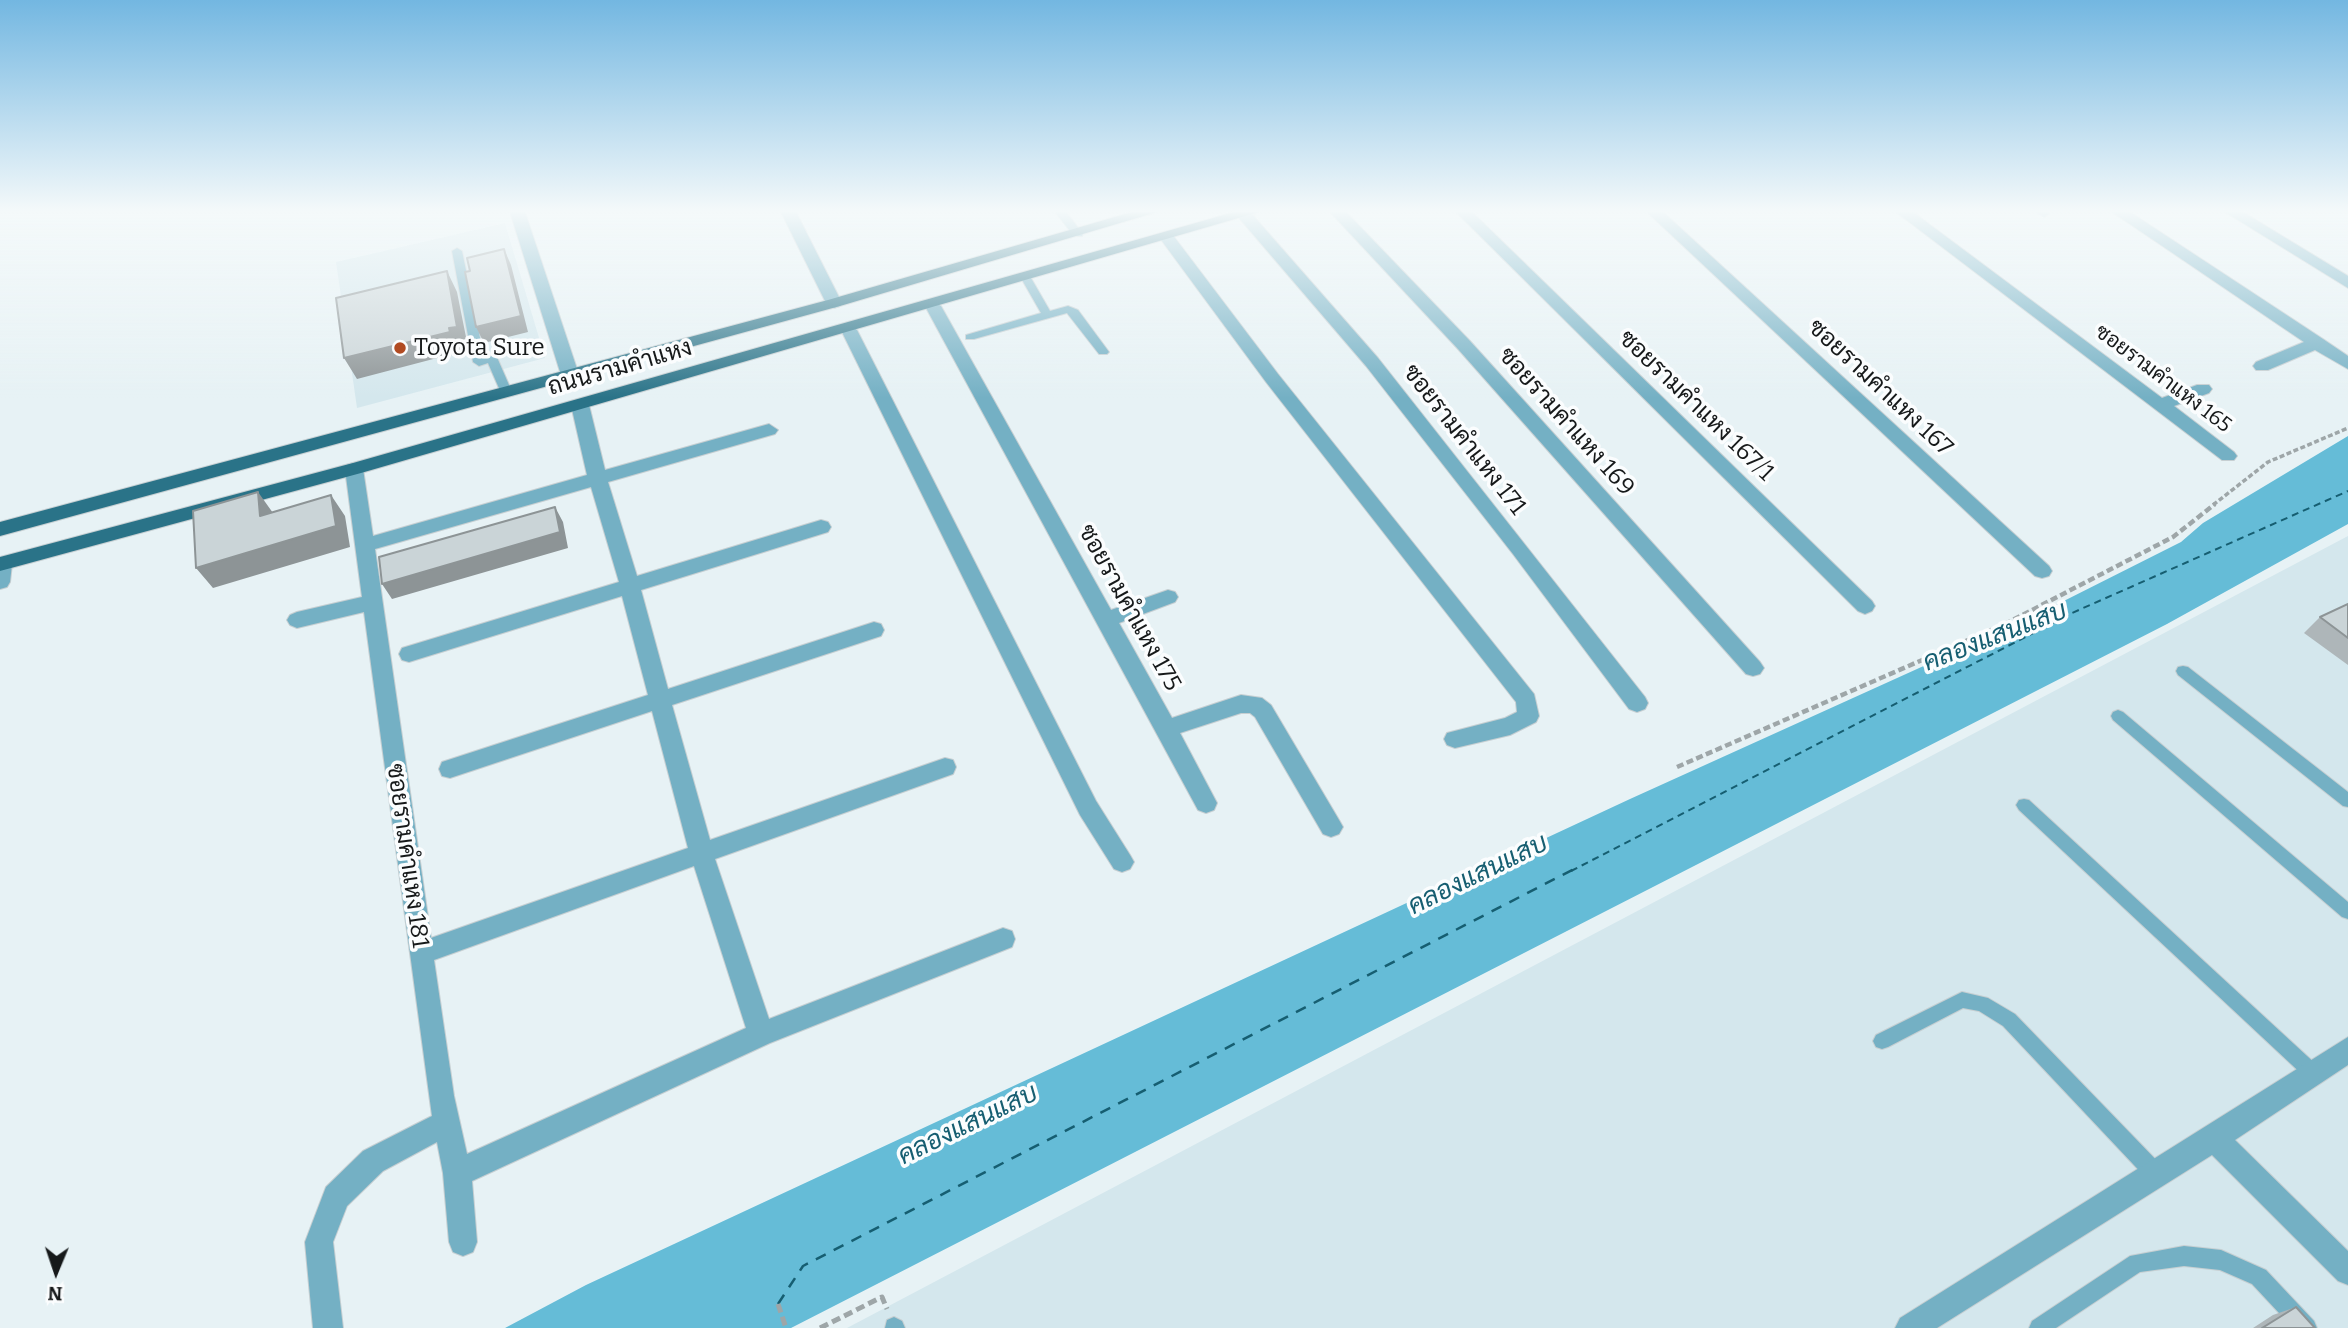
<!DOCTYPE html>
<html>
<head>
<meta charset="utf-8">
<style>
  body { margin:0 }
  #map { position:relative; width:2348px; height:1328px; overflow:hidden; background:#e7f2f5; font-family:Bitter,serif }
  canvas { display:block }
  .north { position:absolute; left:21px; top:1237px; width:70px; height:70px; -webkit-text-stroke:5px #fbfdfe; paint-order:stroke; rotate:182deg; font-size:19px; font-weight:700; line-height:28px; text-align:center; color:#16191a }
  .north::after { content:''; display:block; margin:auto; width:24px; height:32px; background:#16191a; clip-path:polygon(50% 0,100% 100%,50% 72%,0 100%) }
</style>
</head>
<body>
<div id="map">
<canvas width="2348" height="1328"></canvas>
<div class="north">N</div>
</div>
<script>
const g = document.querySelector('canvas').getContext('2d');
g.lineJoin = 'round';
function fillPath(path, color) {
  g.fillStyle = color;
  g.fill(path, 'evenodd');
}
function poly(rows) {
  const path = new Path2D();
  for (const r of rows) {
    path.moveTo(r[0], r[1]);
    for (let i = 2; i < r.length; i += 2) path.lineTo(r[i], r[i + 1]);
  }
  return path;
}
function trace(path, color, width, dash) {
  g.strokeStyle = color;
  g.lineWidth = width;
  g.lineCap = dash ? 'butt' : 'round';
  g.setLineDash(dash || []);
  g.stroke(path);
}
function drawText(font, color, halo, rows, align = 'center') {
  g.font = font + ' Bitter,Sarabun,serif';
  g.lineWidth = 7;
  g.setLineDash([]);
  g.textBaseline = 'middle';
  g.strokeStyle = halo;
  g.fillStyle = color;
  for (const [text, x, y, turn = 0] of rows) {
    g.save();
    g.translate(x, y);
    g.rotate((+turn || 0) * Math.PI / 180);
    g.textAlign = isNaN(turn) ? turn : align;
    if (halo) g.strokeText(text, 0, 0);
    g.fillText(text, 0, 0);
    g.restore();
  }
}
fillPath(poly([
  [505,223,545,358,357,408,336,262],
  [2348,536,2348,1328,847,1328]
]), '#d4e7ed');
fillPath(poly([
  [2348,436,2348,524,2167,624,791,1328,505,1328,586,1285,1065,1062,1630,799,2034,616,2181,542,2203,523]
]), '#65bcd7');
trace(poly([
  [1571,871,2072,613,2348,491]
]), '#165e71', 2, [7, 5]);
trace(poly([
  [778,1304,803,1266,1574,869]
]), '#165e71', 2.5, [11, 9]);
const service = poly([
  [1055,212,1066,212,1083,234,1082,236,1074,236,1055,212],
  [2036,212,2048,212,2049,214,2044,217,2036,212],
  [457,248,462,251,484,357,496,355,512,392,510,395,502,395,488,363,479,366,473,362,452,251,457,248],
  [1026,275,1031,278,1050,311,1068,306,1078,310,1109,352,1107,354,1099,354,1067,313,974,339,966,339,966,335,1041,313,1021,278,1026,275],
  [2183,666,2188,667,2348,792,2348,807,2343,806,2178,675,2176,671,2178,667,2183,666],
  [2118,710,2123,712,2348,902,2348,919,2342,917,2113,720,2111,716,2113,712,2118,710],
  [2024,799,2029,800,2319,1067,2322,1073,2319,1079,2313,1082,2307,1079,2019,810,2016,805,2019,800,2024,799],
  [1962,992,1988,998,2015,1014,2163,1167,2165,1174,2163,1181,2156,1183,2149,1181,2003,1026,1979,1011,1963,1008,1888,1047,1882,1049,1876,1047,1873,1041,1876,1035,1962,992],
  [2184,1246,2221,1250,2266,1270,2314,1321,2317,1328,2293,1328,2252,1284,2220,1270,2184,1266,2140,1272,2056,1328,2029,1328,2032,1321,2130,1256,2184,1246],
  [894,1317,902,1321,905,1328,885,1328,887,1320,894,1317]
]);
const minor = poly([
  [510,212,525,212,579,375,576,379,570,380,561,375,510,212],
  [781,212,796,212,842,303,840,306,834,308,826,303,781,212],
  [1238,212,1250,212,1378,358,1645,697,1648,703,1645,709,1637,712,1629,709,1513,554,1366,366,1239,218,1238,212],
  [1330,212,1346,212,1470,341,1760,662,1764,668,1760,674,1753,676,1746,674,1458,349,1330,212],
  [1456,212,1472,212,1872,601,1875,606,1872,611,1865,614,1858,611,1456,212],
  [1647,212,1663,212,2049,566,2052,571,2049,576,2042,578,2035,576,1647,212],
  [1896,212,1913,212,2162,398,2197,385,2209,385,2212,389,2209,393,2174,406,2234,452,2237,456,2234,460,2222,460,1896,212],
  [2112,212,2130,212,2323,339,2348,356,2348,369,2315,350,2268,370,2256,370,2253,366,2256,362,2304,342,2112,212],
  [2225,212,2243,212,2348,276,2348,288,2225,212],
  [1167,232,1172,234,1278,374,1534,694,1539,716,1536,722,1510,735,1455,748,1447,745,1444,739,1447,733,1505,718,1517,712,1516,702,1266,382,1159,237,1167,232],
  [933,301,941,306,1111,610,1168,590,1175,592,1178,597,1175,602,1119,623,1172,718,1241,695,1262,698,1271,705,1339,820,1343,827,1339,834,1331,837,1323,834,1255,717,1250,713,1241,713,1180,733,1217,803,1214,810,1206,813,1198,810,925,306,933,301],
  [849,325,857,330,1096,801,1130,855,1134,862,1130,869,1122,872,1114,869,1080,815,841,330,849,325],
  [580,399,589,405,605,470,769,424,778,430,775,434,608,482,637,576,821,520,828,522,831,527,828,532,641,590,668,689,874,622,881,624,884,630,881,636,672,705,710,840,945,758,953,760,956,767,953,774,715,859,769,1019,1003,928,1012,931,1015,939,1012,947,770,1043,472,1181,477,1242,473,1252,463,1256,453,1252,449,1242,443,1173,437,1142,383,1171,347,1206,333,1242,343,1328,313,1328,305,1242,326,1187,363,1151,432,1116,364,612,297,628,290,625,287,620,290,615,297,612,362,597,345,469,347,465,354,463,361,465,363,469,373,536,587,475,571,405,580,399],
  [591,487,619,582,402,648,399,654,402,660,409,662,622,596,648,695,442,762,439,769,442,776,450,778,652,711,688,848,431,938,375,549,591,487],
  [694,866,746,1028,467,1154,454,1096,434,960,694,866],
  [0,557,9,559,12,564,10,582,7,587,0,589,0,557],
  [2348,1037,2348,1065,2235,1140,2348,1251,2348,1285,2338,1281,2212,1155,1937,1328,1895,1328,1900,1318,2348,1037]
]);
const primary = poly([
  [1132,212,1157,212,840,306,0,536,0,522,828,300,1132,212],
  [1234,212,1259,212,361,473,0,571,0,557,353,463,1234,212]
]);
trace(service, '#c6cfd2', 2);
trace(minor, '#c6cfd2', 2);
trace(primary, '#c6cfd2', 2);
trace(poly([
  [2213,505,2268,462,2348,428]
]), '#9ea6a8', 3.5, [5, 2.5]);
trace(poly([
  [1677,767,2007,623,2173,537,2215,504]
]), '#9ea6a8', 4.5, [7, 3.5]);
trace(poly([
  [778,1304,786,1328],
  [820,1328,882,1297,887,1309]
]), '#9ea6a8', 5, [9, 4.5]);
fillPath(service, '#74b0c4');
fillPath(minor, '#74b0c4');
fillPath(primary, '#2a7388');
fillPath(poly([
  [2348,604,2348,665,2304,633,2320,617],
  [2296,1307,2315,1328,2253,1328,2273,1315]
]), '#aeb6b9');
fillPath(poly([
  [504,249,511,265,528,332,484,343,476,327],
  [447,271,457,292,468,347,460,349,460,352,357,379,344,358],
  [258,492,273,513,260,516],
  [331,495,345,516,350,547,213,588,196,568],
  [555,507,563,522,568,548,392,599,382,584]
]), '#8d9496');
const building = poly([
  [504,249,521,316,476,327,465,272,470,271,467,258,504,249],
  [447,271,457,327,449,328,450,332,344,358,336,298,447,271],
  [258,492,260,516,331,495,336,526,196,568,193,511,258,492],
  [555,507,560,532,382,584,379,557,555,507],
  [2348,604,2348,638,2320,617,2348,604],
  [2296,1307,2315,1328,2262,1328,2296,1307]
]);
fillPath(building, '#cad4d7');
trace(building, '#8d9496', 2);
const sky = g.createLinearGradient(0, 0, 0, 398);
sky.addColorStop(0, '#73b7e1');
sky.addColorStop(0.53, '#f4f9fa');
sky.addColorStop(1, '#f4f9fa00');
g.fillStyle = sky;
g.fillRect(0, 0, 2348, 398);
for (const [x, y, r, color] of [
  [400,348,7,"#b14b22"]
]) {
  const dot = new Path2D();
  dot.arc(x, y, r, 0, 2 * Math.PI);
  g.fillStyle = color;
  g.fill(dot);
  trace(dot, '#fbfdfe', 2.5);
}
drawText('21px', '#16191a', '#fbfdfe', [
  ["ซอยรามคำแหง 165",2163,379,37]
]);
drawText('24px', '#16191a', '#fbfdfe', [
  ["Toyota Sure",414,348]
], 'left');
drawText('24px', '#16191a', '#fbfdfe', [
  ["ถนนรามคำแหง",620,368,-16],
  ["ซอยรามคำแหง 167",1880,388,43],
  ["ซอยรามคำแหง 167/1",1696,406,44],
  ["ซอยรามคำแหง 169",1566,422,48],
  ["ซอยรามคำแหง 171",1464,440,52],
  ["ซอยรามคำแหง 175",1129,608,61],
  ["ซอยรามคำแหง 181",407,856,82]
]);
drawText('italic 26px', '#165e71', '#fbfdfe', [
  ["คลองแสนแสบ",1995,637,-21],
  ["คลองแสนแสบ",1478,875,-26],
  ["คลองแสนแสบ",968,1125,-26]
]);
</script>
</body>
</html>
